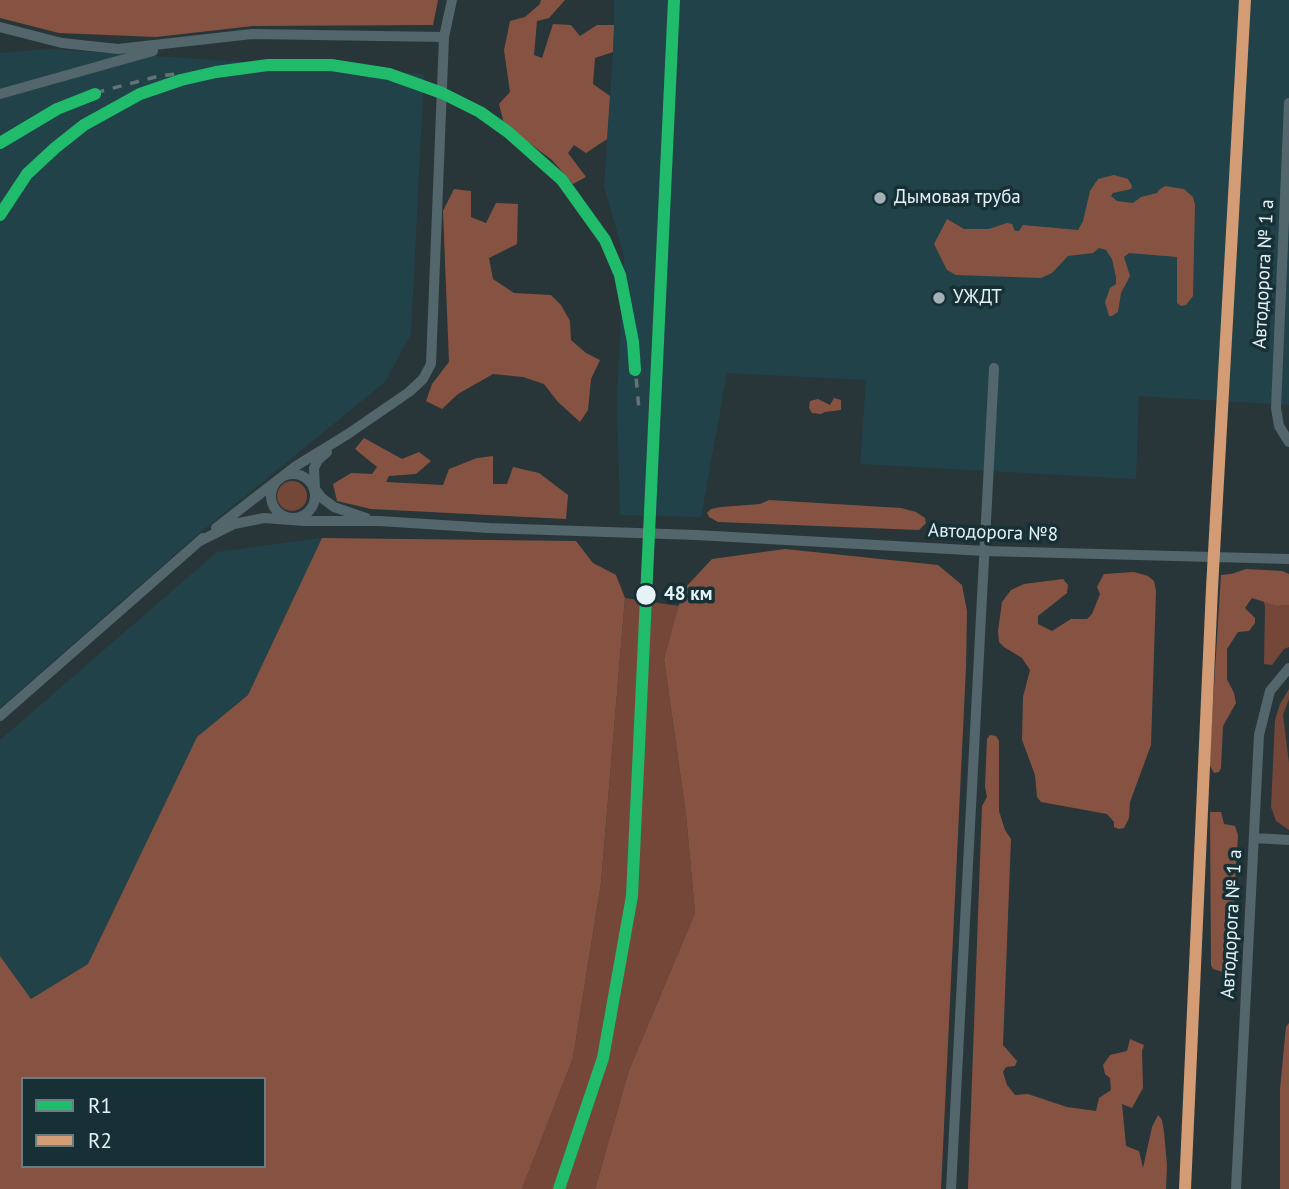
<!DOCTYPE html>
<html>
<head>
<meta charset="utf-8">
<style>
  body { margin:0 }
  #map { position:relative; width:1289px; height:1189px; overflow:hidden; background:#283639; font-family:"PT Sans",sans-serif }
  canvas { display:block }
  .legend { position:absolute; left:21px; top:1077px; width:245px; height:91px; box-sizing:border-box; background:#173036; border:2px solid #697e83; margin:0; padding:9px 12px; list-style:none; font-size:21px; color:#e5f3f7 }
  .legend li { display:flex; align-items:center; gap:14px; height:35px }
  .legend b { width:35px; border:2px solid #697e83 }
</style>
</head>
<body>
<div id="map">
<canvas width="1289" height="1189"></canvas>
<ul class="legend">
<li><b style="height:9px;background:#20bc6c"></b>R1</li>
<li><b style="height:9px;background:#d39c74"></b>R2</li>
</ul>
</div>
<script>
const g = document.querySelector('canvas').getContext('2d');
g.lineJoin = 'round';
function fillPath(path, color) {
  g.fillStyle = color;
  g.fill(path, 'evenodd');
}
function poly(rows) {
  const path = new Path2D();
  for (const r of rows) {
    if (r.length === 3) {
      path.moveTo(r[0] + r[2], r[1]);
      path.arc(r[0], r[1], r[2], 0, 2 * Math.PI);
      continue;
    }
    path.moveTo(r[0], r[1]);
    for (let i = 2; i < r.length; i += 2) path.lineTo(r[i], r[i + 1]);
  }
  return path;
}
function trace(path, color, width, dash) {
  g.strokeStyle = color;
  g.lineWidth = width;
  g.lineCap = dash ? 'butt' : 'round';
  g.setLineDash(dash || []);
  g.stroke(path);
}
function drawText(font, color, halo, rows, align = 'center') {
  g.font = font + ' "PT Sans",sans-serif';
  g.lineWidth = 7;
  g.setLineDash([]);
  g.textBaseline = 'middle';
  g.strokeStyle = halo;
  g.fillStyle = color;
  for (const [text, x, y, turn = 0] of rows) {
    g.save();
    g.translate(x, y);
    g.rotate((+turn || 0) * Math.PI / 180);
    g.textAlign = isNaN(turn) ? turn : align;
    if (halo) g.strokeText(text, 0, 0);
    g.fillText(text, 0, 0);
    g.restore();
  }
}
fillPath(poly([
  [614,0,1289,0,1289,405,1139,396,1136,479,860,464,866,380,727,373,701,517,620,515,617,399,624,256,604,186,614,39],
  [48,49,424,74,411,334,385,382,196,536,0,708,0,53],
  [322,538,248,695,197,737,88,964,31,999,0,956,0,740,217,552]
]), '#224249');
fillPath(poly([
  [292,496,15],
  [625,598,679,606,664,659,686,815,695,913,629,1070,595,1189,522,1189,573,1058,601,883],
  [1263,600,1277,606,1289,605,1289,647,1284,649,1272,665,1264,664,1265,606],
  [1289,689,1289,699,1283,715,1289,763,1289,830,1276,821,1271,807,1275,720,1280,704]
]), '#754738');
fillPath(poly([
  [0,0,438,0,433,25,253,26,156,37,59,33,0,18],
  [541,0,565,0,549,18,537,21,534,55,542,58,553,24,571,25,580,36,597,25,614,25,613,52,595,58,593,84,610,96,607,139,586,153,574,145,568,153,586,177,573,184,552,160,504,124,499,104,510,92,504,50,510,21,525,17,540,4],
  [1114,175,1128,179,1132,186,1131,189,1113,193,1111,196,1117,201,1133,203,1141,197,1157,193,1159,190,1165,186,1184,189,1193,197,1195,204,1193,296,1186,305,1181,306,1177,303,1177,257,1129,253,1124,257,1130,276,1121,293,1118,312,1112,316,1109,316,1105,302,1110,288,1116,284,1116,277,1112,259,1106,250,1099,248,1093,253,1068,256,1052,273,1041,278,956,275,947,270,934,244,947,219,964,229,989,229,1007,223,1012,224,1015,231,1019,231,1023,225,1078,230,1083,221,1090,191,1098,179],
  [454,189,471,191,471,217,486,223,496,203,518,204,517,244,489,258,493,279,514,293,551,295,561,305,570,321,571,340,586,353,600,360,591,379,588,410,580,422,558,402,544,384,523,377,493,374,458,394,442,409,426,401,432,384,449,362,443,211],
  [834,398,841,400,841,410,825,412,821,414,812,413,809,408,810,401,818,399,830,405],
  [364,438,402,459,419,452,431,461,416,474,389,476,386,482,443,485,449,469,477,458,493,456,493,484,507,484,513,467,539,473,568,495,566,519,371,509,337,501,333,484,351,473,372,474,377,467,355,449],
  [769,500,901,508,916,512,925,518,926,523,919,530,718,522,709,517,707,513,711,509,721,507,760,504],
  [322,538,576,541,593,563,616,575,625,598,601,883,573,1058,522,1189,0,1189,0,956,31,999,88,964,197,737,248,695],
  [23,1079,264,1079,264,1166,23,1166],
  [785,549,938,565,962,585,967,611,966,667,941,1189,595,1189,629,1070,695,913,686,815,664,659,683,590,712,559],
  [1246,569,1282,571,1289,574,1289,605,1277,606,1252,598,1245,608,1255,618,1255,623,1249,631,1238,632,1227,649,1227,679,1234,693,1236,703,1223,726,1221,768,1219,772,1214,773,1209,764,1221,575,1231,574],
  [1134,572,1148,576,1154,581,1156,591,1151,745,1130,802,1129,818,1124,828,1119,829,1114,827,1114,822,1107,814,1041,802,1037,797,1035,775,1022,740,1023,697,1030,670,1022,658,1004,647,999,642,998,631,1002,602,1011,590,1024,584,1063,579,1068,585,1067,593,1038,616,1038,624,1052,631,1071,619,1087,619,1092,614,1100,594,1097,587,1104,574],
  [990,735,996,736,999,741,999,811,1005,830,1011,839,1003,1045,1017,1061,1015,1066,1006,1067,1003,1072,1007,1085,1015,1095,1028,1094,1067,1107,1096,1111,1099,1098,1111,1090,1110,1078,1105,1074,1103,1065,1110,1055,1127,1051,1130,1039,1144,1045,1142,1051,1143,1088,1132,1108,1122,1104,1126,1146,1139,1151,1143,1168,1152,1127,1158,1115,1162,1120,1164,1132,1167,1165,1166,1189,968,1189,982,806,987,797,985,787,987,739],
  [1210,812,1221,812,1224,824,1235,826,1238,835,1230,970,1226,973,1213,969,1211,965],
  [1289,1023,1289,1189,1280,1189,1280,1089,1286,1027]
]), '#865342');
trace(poly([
  [0,27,62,43,118,49,252,34,444,37],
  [0,94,153,51],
  [1289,103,1276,408,1279,426,1289,442],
  [327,452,318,460,314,468,315,489,322,498,334,507,366,518],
  [293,496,22],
  [216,528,296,466,348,434,409,392,423,379,431,364,444,37,452,0],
  [198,542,234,524,264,518,304,521,379,521,489,528,696,535,985,551,1289,559],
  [0,716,203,538],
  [1254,838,1289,840],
  [951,1189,994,368],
  [1236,1189,1259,735,1270,691,1289,668]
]), '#52666b', 10);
trace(poly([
  [0,143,57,109,102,91,159,76,177,74],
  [0,215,27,174,84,125,140,94,181,80,216,72,308,64,349,66,416,82,480,112,508,132,562,180,584,209,605,240,620,275,633,342,639,410],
  [1185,1189,1212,588,1245,0]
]), '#647376', 3.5, [9, 9]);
trace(poly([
  [0,143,57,109,95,94],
  [0,215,27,174,55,148,84,125,140,94,181,80,216,72,268,65,331,65,389,74,442,93,480,112,508,132,562,180,605,240,620,275,633,342,635,370],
  [559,1189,603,1058,632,896,674,0]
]), '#20bc6c', 12);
trace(poly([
  [1185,1189,1212,588,1245,0]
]), '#d39c74', 12);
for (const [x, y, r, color] of [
  [880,198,7,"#a3b1b4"],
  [939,298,7,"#a3b1b4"],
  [646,595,11,"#e5f3f7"]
]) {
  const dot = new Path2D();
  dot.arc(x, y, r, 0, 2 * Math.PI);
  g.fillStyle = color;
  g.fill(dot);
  trace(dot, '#173036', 2.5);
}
drawText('19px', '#e5f3f7', '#173036', [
  ["Дымовая труба",894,198],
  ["УЖДТ",953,298]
], 'left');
drawText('19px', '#e5f3f7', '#173036', [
  ["Автодорога № 1 а",1264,274,-87],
  ["Автодорога №8",993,533,2],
  ["Автодорога № 1 а",1232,924,-87]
]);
drawText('bold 19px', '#e5f3f7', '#173036', [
  ["48 км",664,595]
], 'left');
</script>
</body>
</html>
